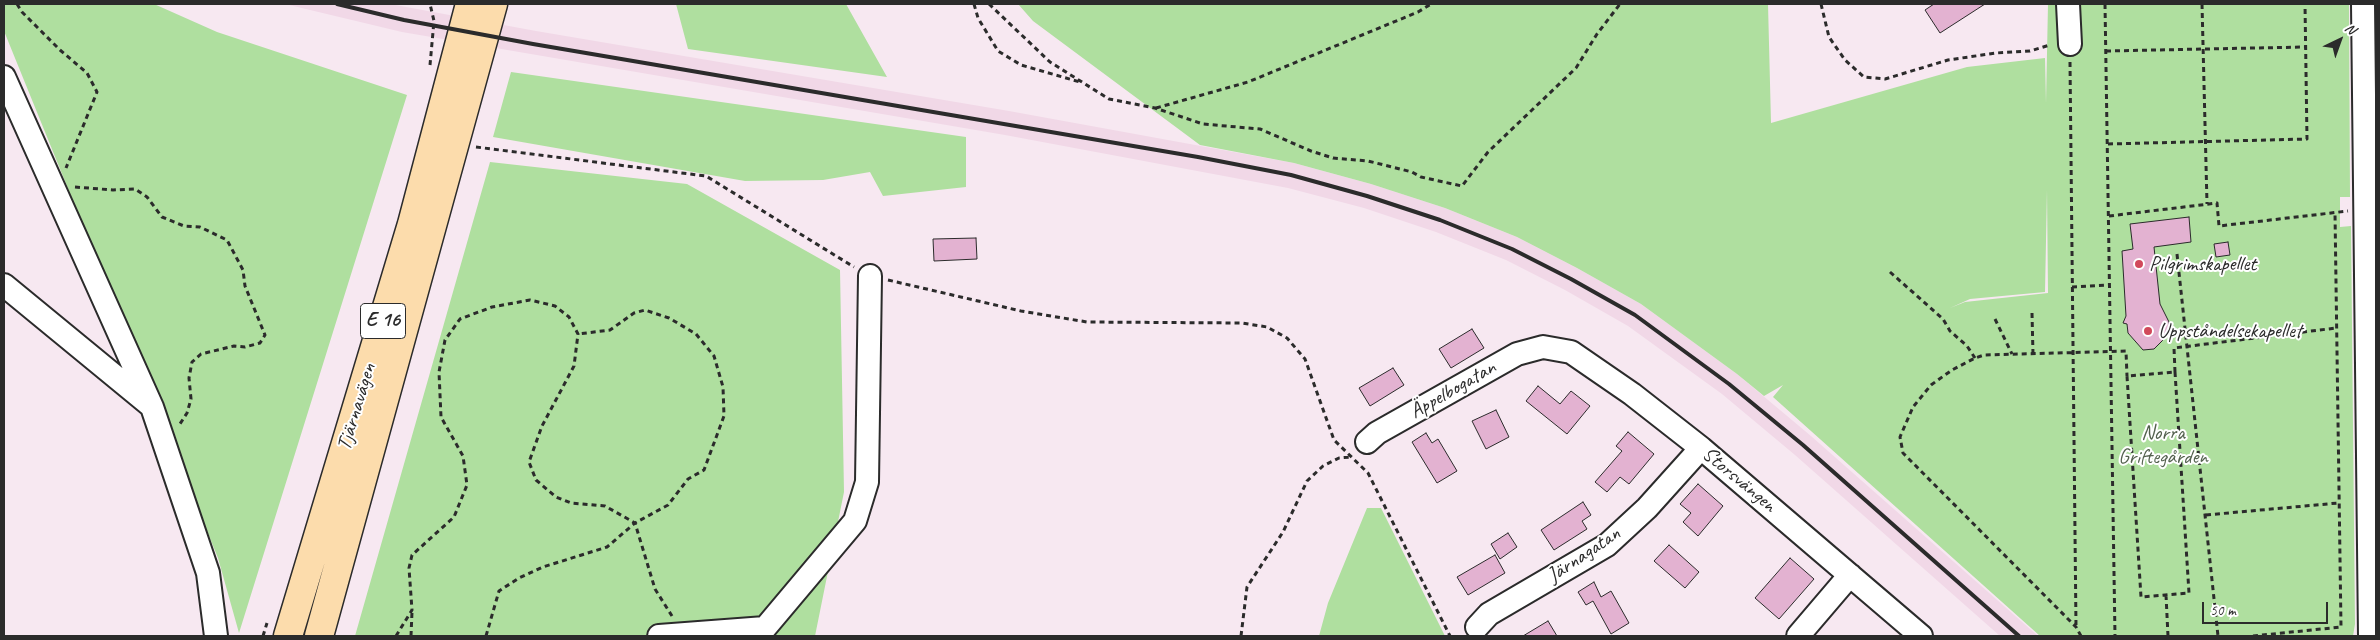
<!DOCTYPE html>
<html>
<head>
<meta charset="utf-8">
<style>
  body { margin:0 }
  #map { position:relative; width:2380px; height:640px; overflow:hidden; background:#f7e8f1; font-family:Caveat,sans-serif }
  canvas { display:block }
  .frame { position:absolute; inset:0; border:5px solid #2b2b2b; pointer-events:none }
  .north { position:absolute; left:2315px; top:15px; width:50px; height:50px; -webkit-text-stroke:4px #fff; paint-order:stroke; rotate:42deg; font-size:14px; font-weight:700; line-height:20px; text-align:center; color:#2b2b2b }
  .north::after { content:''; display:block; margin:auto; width:18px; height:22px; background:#2b2b2b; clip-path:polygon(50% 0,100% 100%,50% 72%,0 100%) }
  .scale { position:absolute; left:2202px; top:602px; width:126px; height:22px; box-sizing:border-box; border:2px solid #2b2b2b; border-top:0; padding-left:6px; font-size:15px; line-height:18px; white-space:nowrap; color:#2b2b2b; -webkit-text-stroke:4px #fff; paint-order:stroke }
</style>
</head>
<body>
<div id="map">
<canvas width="2380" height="640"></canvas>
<div class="frame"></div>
<div class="north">N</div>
<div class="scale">50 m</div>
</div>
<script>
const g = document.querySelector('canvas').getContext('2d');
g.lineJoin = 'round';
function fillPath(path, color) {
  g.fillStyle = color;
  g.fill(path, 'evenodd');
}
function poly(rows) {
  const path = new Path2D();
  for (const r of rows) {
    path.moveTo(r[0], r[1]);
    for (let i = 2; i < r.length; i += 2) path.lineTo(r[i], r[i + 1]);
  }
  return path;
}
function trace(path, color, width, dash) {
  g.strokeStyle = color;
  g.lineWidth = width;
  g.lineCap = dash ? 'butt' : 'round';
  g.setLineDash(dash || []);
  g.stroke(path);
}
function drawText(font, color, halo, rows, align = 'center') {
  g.font = font + ' Caveat,sans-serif';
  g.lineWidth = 4;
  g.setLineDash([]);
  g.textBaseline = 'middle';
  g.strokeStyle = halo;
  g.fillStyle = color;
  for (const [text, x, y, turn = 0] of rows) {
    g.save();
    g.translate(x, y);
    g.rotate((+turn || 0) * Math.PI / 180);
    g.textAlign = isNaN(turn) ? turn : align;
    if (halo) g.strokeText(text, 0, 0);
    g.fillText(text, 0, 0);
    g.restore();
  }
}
fillPath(poly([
  [285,4,390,4,536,31,1009,111,1294,163,1371,184,1445,208,1517,237,1577,268,1641,304,1737,374,1811,436,2038,636,2000,636,1795,455,1722,394,1628,326,1565,290,1506,260,1436,232,1364,208,1288,188,1005,135,402,32]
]), '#f1d8e7');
fillPath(poly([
  [4,4,154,4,217,32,407,95,239,633,218,558,4,31],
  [676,4,846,4,887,77,688,49],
  [1018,4,1768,4,1771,123,1967,67,2045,58,2046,103,2048,4,2349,4,2350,197,2340,197,2340,227,2351,226,2355,624,2353,636,2040,636,1773,397,1783,385,1764,396,1737,374,1641,304,1577,268,1517,237,1445,208,1371,184,1294,163,1200,145,1033,21],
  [2047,190,2048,293,1965,302,1950,308,1970,299,2045,292],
  [511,72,966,137,966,187,883,196,870,172,823,180,745,181,493,137],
  [490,162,687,184,840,270,844,492,815,636,355,636],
  [1367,508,1381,508,1445,636,1319,636,1328,603]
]), '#afdf9f');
const building = poly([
  [1934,4,1985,4,1940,33,1925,10,1934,4],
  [2189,217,2191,242,2154,247,2160,304,2169,322,2169,328,2165,338,2154,349,2143,350,2128,333,2127,324,2123,323,2126,316,2122,251,2133,249,2130,224,2189,217],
  [976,238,977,259,934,261,933,239,976,238],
  [2228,242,2230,255,2216,257,2214,244,2228,242],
  [1472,329,1484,348,1451,368,1439,349,1472,329],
  [1393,368,1404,385,1370,406,1359,388,1393,368],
  [1538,386,1560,404,1571,391,1590,406,1567,434,1526,401,1538,386],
  [1496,410,1509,437,1486,449,1472,421,1496,410],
  [1628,432,1654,454,1629,484,1620,477,1607,492,1595,482,1622,451,1616,446,1628,432],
  [1426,433,1432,443,1438,439,1457,471,1437,483,1412,442,1426,433],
  [1698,484,1723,506,1698,536,1683,522,1691,513,1680,504,1698,484],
  [1583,502,1591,515,1582,521,1587,529,1554,550,1541,530,1583,502],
  [1508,533,1517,547,1500,559,1491,544,1508,533],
  [1669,545,1699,572,1685,588,1654,561,1669,545],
  [1495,555,1505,573,1468,595,1457,577,1495,555],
  [1790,558,1814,579,1779,619,1755,598,1790,558],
  [1594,582,1601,597,1611,591,1629,623,1611,634,1593,601,1586,605,1578,592,1594,582],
  [1548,621,1557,636,1523,636,1548,621]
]);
fillPath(building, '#e3b2d1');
trace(building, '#2b2b2b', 1);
const minor = poly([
  [2068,4,2070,44],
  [2363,4,2370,636],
  [4,77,152,407,208,573,216,636],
  [4,285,150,405],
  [1367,442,1377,433,1517,354,1543,347,1571,352,1632,394,1701,448,1921,636],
  [1477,627,1489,614,1607,545,1647,508,1701,448],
  [659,636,765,628,855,521,867,482,870,276],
  [1798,636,1850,575]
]);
const highway = poly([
  [288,636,412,224,470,4],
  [319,636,493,4]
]);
trace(minor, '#2b2b2b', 26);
trace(highway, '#2b2b2b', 31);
trace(poly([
  [17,4,22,12,60,50,87,73,97,92,66,168],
  [974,4,978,18,998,51,1021,65,1080,82],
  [989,4,1050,62,1109,99,1155,108,1203,124,1260,129,1311,151,1333,158,1368,161,1412,172,1421,177,1462,186,1488,152,1576,68,1597,34,1620,4],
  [1821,4,1829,37,1845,60,1864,77,1885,79,1948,60,1996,53,2030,51,2050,45],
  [2105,4,2115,636],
  [2202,4,2207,204],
  [2106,51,2305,47],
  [2070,62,2076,627],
  [430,65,434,21,430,4],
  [1156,108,1248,82,1418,12,1431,4],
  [2108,144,2307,139,2305,4],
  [476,147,706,176,854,267],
  [75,187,113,190,135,189,147,197,162,217,184,226,200,227,227,240,243,270,245,286,265,335,260,343,245,347,234,346,201,354,192,362,189,378,191,399,187,413,178,427],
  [2109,216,2217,203,2219,226,2348,211],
  [2177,254,2218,636],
  [1890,272,1943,319,1950,331,1967,346,1975,358],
  [888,280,1021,311,1087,322,1242,323,1267,327,1287,338,1305,359,1334,440,1368,473,1450,636],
  [2072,287,2109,285],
  [2032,313,2033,354],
  [1995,319,2012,354],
  [2175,372,2189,593,2141,597,2127,376,2175,372],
  [2175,372,2174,348,2336,328],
  [2206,515,2338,503],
  [2166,595,2168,636],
  [263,636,267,623],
  [396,636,412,610,409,568,412,555,454,517,467,485,463,456,441,417,439,372,445,340,460,319,492,307,530,300,555,306,569,317,578,334,574,366,542,426,529,462,536,480,556,497,571,503,605,506,635,523,655,589,672,616],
  [411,636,412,612],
  [486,636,499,591,519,578,543,567,607,547,635,523,668,505,688,479,704,470,724,416,723,387,714,356,696,334,669,318,645,310,634,313,610,330,578,334],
  [1241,636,1247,587,1283,532,1307,481,1323,466,1339,458,1351,457],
  [2081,636,2076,627,1903,453,1900,437,1913,407,1931,385,1952,370,1975,358,1984,355,2126,351,2127,376],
  [2253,636,2341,627,2335,213]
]), '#2b2b2b', 3, [5, 4]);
trace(minor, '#fff', 22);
trace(highway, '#fcdcac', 28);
trace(poly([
  [337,4,404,20,533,44,1198,157,1291,175,1367,196,1440,220,1512,249,1571,279,1635,315,1729,384,1803,445,2019,636]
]), '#2b2b2b', 4);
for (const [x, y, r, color] of [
  [2139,264,5,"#d1495b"],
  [2148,331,5,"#d1495b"]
]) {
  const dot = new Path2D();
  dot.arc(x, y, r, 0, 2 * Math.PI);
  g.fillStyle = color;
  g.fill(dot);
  trace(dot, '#fff', 2);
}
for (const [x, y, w] of [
  [383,321,45]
]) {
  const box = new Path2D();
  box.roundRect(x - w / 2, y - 17.5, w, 35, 4);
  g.fillStyle = '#fff';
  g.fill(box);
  trace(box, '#2b2b2b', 1);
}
drawText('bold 20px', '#2b2b2b', null, [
  ["E 16",383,321]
]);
drawText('21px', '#2b2b2b', '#fff', [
  ["Pilgrimskapellet",2149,264],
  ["Uppståndelsekapellet",2158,331]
], 'left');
drawText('21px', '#2b2b2b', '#fff', [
  ["Äppelbogatan",1453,390,-30],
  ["Tjärnavägen",357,407,-73],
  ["Storsvängen",1739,480,40],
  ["Järnagatan",1584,555,-34]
]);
drawText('21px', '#53614e', '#fff', [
  ["Norra",2163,433],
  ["Griftegården",2163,457]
]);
</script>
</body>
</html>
